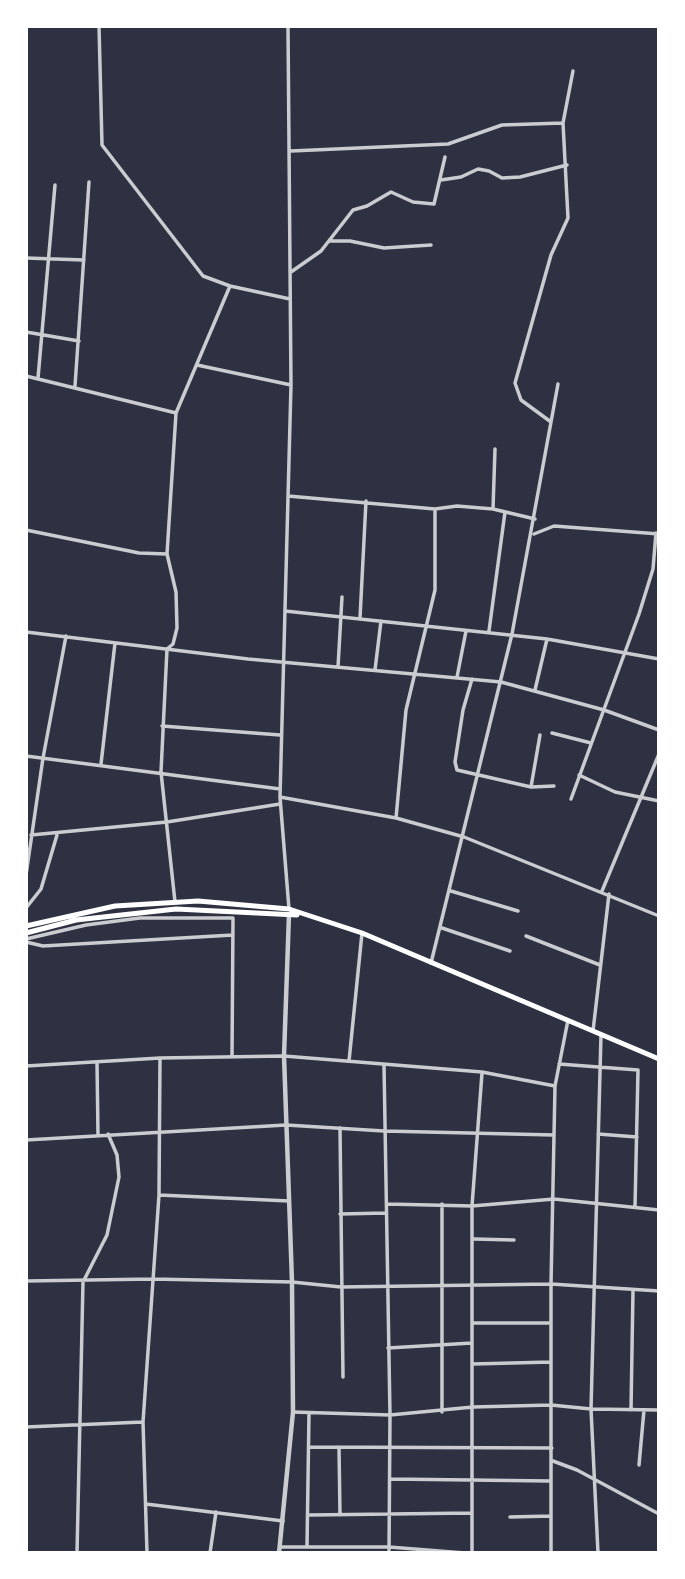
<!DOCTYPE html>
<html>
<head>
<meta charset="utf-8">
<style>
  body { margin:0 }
  #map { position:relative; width:685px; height:1579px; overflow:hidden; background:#2d3142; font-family:"Archivo Narrow",sans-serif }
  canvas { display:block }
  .frame { position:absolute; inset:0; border:28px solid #fff; pointer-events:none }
</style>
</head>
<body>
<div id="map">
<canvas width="685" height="1579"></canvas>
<div class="frame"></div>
</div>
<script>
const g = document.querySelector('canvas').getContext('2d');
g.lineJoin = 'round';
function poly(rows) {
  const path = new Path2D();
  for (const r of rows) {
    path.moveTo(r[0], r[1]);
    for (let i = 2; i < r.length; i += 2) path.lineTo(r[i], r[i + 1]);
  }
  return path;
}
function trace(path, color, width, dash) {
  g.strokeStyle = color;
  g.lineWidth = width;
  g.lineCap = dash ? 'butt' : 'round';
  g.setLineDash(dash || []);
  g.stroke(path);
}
trace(poly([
  [99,26,102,145,203,276,230,286,290,299],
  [288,26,291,385,280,797,289,909],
  [291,151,448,144,502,125,563,123],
  [441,180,461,177,478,169,489,171,502,178,520,177,567,165],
  [330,241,350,241,384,248,431,245],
  [26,258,84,260],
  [291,272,321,251,353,210,367,206,391,192,413,202,434,204,445,157],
  [26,332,79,341],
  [197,365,291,385],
  [26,376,176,413],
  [38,378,55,185],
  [75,386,89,182],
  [551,422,521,400,515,383,551,255,568,218,563,123,573,71],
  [288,496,435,509,457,506,493,509,535,519],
  [493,509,495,449],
  [26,530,139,553,167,554],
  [534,534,554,526,659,534],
  [285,611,547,639,659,659],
  [360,618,366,501],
  [489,631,505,512],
  [26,632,248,659,501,682,604,710,659,730],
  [338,667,342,597],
  [375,670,381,621],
  [457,677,466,631],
  [472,679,463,710,455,762,457,770,531,787,554,786],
  [535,690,547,639],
  [162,726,280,735],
  [552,733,591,743],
  [26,756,280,789],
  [101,764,115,643],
  [579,775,615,792,659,801],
  [531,787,540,735],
  [280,797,396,818,464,837,659,916],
  [571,799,639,614,653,569,656,533],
  [396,818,406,710,435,590,435,509],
  [31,835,167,822,280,804],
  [26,875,43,758,66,636],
  [451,891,518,911],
  [602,891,659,754],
  [175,902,161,772,167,649,173,644,177,628,176,592,167,554,176,413,230,286],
  [26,908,41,889,57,835],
  [442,928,510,951],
  [526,936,600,965],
  [26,939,86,925,140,918,233,918],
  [26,942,43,946,233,935],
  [431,963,512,634,558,384],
  [593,1031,609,894],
  [232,1057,233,919],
  [349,1061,362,933],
  [97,1062,98,1135],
  [559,1064,638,1070,635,1207],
  [384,1065,390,1415,389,1553],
  [26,1066,160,1058,284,1056,482,1072,555,1086],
  [340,1128,343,1377],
  [598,1134,637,1137],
  [26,1140,286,1125,384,1131,554,1135],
  [159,1195,289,1201],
  [387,1204,472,1206,554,1199,659,1210],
  [442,1204,442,1412],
  [340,1214,386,1213],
  [474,1239,514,1240],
  [26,1281,153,1279,292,1282,341,1287,551,1284,659,1291],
  [473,1323,551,1323],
  [388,1348,472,1343],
  [473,1364,551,1362],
  [631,1410,633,1290],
  [293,1412,390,1415,473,1407,551,1405,591,1409,659,1410],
  [26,1427,143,1422],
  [309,1447,552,1448],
  [339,1447,340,1515],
  [553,1461,577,1470,659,1514],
  [639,1465,644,1410],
  [390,1479,550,1481],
  [146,1504,283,1521],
  [310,1515,472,1513],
  [510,1517,551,1516],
  [280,1547,389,1547,465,1553],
  [307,1547,309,1413],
  [77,1553,83,1282,107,1235,119,1177,117,1155,108,1134],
  [147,1553,143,1422,159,1195,160,1059],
  [210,1553,216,1512],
  [472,1553,472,1206,482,1073],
  [551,1553,551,1284,555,1086,568,1020],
  [598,1553,591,1409,601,1035]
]), '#caccd0', 3.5);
trace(poly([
  [279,1553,293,1412,292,1282,284,1056,289,914]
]), '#caccd0', 4.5);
trace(poly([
  [26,926,115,906,198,901,289,909,362,933,659,1059],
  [26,933,76,920,176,909,297,915]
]), '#fff', 5);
</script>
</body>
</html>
